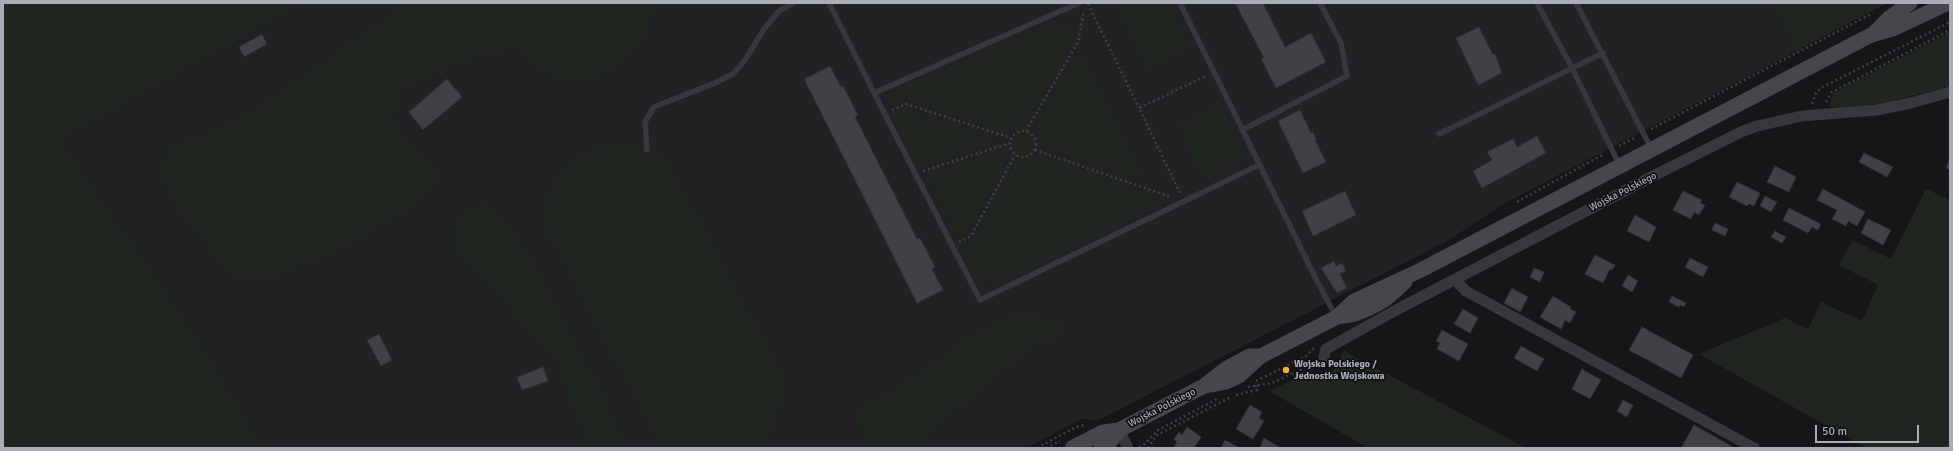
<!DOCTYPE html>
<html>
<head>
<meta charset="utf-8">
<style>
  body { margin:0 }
  #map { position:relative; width:1953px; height:451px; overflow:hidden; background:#161618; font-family:Signika,sans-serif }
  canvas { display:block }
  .frame { position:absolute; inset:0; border:4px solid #a8adb8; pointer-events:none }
  .scale { position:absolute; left:1815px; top:425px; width:104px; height:18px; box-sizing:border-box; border:2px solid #a8adb8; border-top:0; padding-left:5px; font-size:12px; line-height:14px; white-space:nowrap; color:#a8adb8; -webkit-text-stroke:3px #111113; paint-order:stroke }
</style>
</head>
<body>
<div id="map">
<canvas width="1953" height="451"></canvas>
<div class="frame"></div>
<div class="scale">50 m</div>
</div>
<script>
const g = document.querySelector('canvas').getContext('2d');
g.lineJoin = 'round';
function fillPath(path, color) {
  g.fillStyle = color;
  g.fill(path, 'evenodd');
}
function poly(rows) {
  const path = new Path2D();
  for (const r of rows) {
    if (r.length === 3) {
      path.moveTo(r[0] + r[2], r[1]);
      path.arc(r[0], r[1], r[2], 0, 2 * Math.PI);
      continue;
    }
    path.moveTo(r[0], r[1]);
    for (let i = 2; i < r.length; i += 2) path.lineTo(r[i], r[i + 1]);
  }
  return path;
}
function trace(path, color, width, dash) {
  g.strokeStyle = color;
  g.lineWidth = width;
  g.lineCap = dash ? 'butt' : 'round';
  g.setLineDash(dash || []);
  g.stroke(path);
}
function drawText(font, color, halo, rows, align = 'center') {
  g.font = font + ' Signika,sans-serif';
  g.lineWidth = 3.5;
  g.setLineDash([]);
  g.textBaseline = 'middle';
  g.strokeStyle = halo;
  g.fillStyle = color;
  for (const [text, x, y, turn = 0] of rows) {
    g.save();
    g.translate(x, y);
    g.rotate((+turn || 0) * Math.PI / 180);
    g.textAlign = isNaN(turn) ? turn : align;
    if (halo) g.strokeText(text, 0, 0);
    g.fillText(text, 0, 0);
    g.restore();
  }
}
fillPath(poly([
  [307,3,1769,3,1795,52,1505,203,1449,240,1099,420,1081,419,1027,448,265,448,203,345,64,140]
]), '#222225');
fillPath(poly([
  [3,3,307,3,64,140,203,345,265,448,3,448],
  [407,3,656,3,646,36,627,57,594,83,562,78,538,72,518,48,455,66,404,90,393,119,404,138,431,158,439,180,411,208,338,252,260,283,233,279,180,212,159,177,167,148,246,114],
  [1114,3,1169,3,1191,50,1146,71],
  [1769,3,1887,3,1795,52],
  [1065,19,1074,38,1026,123,1016,125,1008,132,907,99,896,104,890,104,887,99,891,93],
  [1950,32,1950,86,1889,102,1849,107,1832,107,1829,106,1833,93],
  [1080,48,1145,180,1041,146,1039,133,1034,128],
  [1219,104,1247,159,1204,181,1177,125],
  [902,109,1001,141,921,167,894,113],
  [1023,144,10],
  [618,143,640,147,666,158,781,369,784,388,780,409,769,434,758,448,661,447,547,234,544,209,552,183,566,164,592,148],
  [1001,150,1007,159,967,234,958,238,926,175],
  [1037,154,1151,193,1160,207,1000,283,984,284,980,281,961,245,974,239,1016,162,1027,162,1033,159],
  [1926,189,1950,200,1950,448,1866,448,1699,354,1785,318,1808,329,1821,302,1862,321,1878,285,1839,265,1852,240,1891,259],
  [484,198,512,226,540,272,606,400,628,448,578,448,584,439,558,364,484,280,452,253,455,223],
  [1015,313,1045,317,1063,323,1063,337,1037,346,1014,363,916,445,909,448,873,448,856,421,858,408,910,378,962,340],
  [1344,351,1526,448,1368,448,1269,391,1312,371,1328,380]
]), '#1e261f');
const building = poly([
  [1235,3,1263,3,1285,47,1311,33,1326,62,1276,88,1261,59,1264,58,1235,3],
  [1479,27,1493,55,1495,54,1502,73,1478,85,1456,38,1479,27],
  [262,34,267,44,244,57,239,47,262,34],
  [830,66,841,87,843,86,858,115,855,117,917,239,920,238,935,267,932,269,943,290,917,303,804,79,830,66],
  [447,79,462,97,423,130,409,112,447,79],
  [1300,110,1311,133,1313,132,1316,139,1315,140,1326,162,1303,173,1278,121,1300,110],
  [1537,136,1546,153,1482,188,1473,171,1492,160,1487,152,1513,139,1517,147,1537,136],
  [1864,153,1893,167,1887,177,1859,162,1864,153],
  [1950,158,1950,170,1946,168,1950,158],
  [1775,166,1796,177,1789,192,1767,182,1775,166],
  [1737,182,1760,193,1754,206,1749,204,1747,206,1729,197,1737,182],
  [1823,189,1865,212,1857,226,1848,221,1846,226,1832,219,1837,210,1817,200,1823,189],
  [1345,191,1356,215,1313,236,1302,211,1345,191],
  [1683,191,1702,200,1700,203,1705,205,1699,215,1694,212,1691,219,1673,210,1683,191],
  [1765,196,1777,202,1771,212,1760,206,1765,196],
  [1789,208,1821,224,1818,230,1812,227,1808,233,1783,220,1789,208],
  [1635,215,1656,227,1649,242,1627,231,1635,215],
  [1868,219,1891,230,1883,245,1861,233,1868,219],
  [1715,223,1728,229,1725,236,1712,230,1715,223],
  [1775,231,1786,237,1782,243,1771,237,1775,231],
  [1595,255,1615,265,1612,270,1610,269,1603,283,1585,274,1595,255],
  [1690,258,1708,267,1703,277,1685,267,1690,258],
  [1334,261,1336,266,1342,263,1346,271,1340,274,1347,288,1337,293,1321,268,1334,261],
  [1534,268,1544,272,1540,282,1530,277,1534,268],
  [1628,275,1638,281,1632,292,1622,286,1628,275],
  [1512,288,1528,297,1520,312,1504,303,1512,288],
  [1553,296,1571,307,1570,309,1576,312,1570,323,1565,320,1561,329,1540,317,1553,296],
  [1672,296,1686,303,1684,307,1680,305,1679,307,1669,302,1672,296],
  [1463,309,1478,318,1470,333,1454,324,1463,309],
  [1642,327,1693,355,1681,378,1629,350,1642,327],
  [1442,330,1468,344,1459,361,1437,349,1440,343,1436,341,1442,330],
  [379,334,392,360,381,366,367,340,379,334],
  [1521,346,1544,359,1537,371,1514,358,1521,346],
  [543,367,548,381,522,390,517,377,543,367],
  [1582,369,1601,380,1590,399,1572,389,1582,369],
  [1623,400,1633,405,1627,417,1617,411,1623,400],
  [1250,405,1262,412,1259,418,1264,421,1253,439,1236,429,1250,405],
  [1694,425,1733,447,1732,448,1681,448,1694,425],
  [1187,427,1201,437,1194,448,1173,448,1177,442,1174,439,1179,432,1182,435,1187,427],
  [1264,438,1281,448,1260,448,1264,438],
  [1225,440,1238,447,1237,448,1221,448,1225,440]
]);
fillPath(building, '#404145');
trace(building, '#303034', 1);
trace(poly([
  [1088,4,1139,108],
  [1826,102,1832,92,1950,30],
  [1812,104,1816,93,1821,88,1950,22],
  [892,110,906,104,1011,138],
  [1651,129,1873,13],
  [1023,144,13],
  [1026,131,1078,42,1084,11],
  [1619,146,1636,137],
  [1035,150,1171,197],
  [923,171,1010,143],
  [1180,193,1139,108,1206,76],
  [1517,202,1604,154],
  [959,242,971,236,1015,155],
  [1256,381,1306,356,1314,348],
  [1248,387,1272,383,1314,363],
  [1236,395,1257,390,1256,385],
  [1139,447,1145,444,1158,430,1217,399],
  [1037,448,1076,427,1085,425],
  [1046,448,1060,441],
  [1148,448,1157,435,1231,397]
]), '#3d3f44', 2.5, [2, 3]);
trace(poly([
  [829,3,874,93,1079,3],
  [1180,3,1315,277,1336,317],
  [1537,3,1572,68,1620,166],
  [1576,3,1651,148],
  [874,93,980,300,1259,165],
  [1242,130,1347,76,1341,43,1320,3],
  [1439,134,1603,53],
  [647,150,645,122,654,107,715,83,733,74,745,60,764,29,779,11,793,3]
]), '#37383d', 5.5);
trace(poly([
  [1455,280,1466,291,1754,448],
  [1324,358,1326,349,1398,309,1655,175,1741,132,1757,126,1802,116,1877,110,1911,103,1950,92],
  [1119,430,1128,448]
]), '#37383d', 11);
trace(poly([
  [1872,35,1889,18,1910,3],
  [1337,317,1355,314,1370,308,1386,299,1405,282],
  [1204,386,1226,382,1239,376,1261,356,1337,317,1354,301,1419,271,1871,35,1893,29,1948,3],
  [1072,448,1103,432,1119,430],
  [1101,448,1111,441,1119,430,1204,386,1227,368,1249,356,1261,356]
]), '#45474d', 15);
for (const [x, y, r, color] of [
  [1286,370,4,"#f2b134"]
]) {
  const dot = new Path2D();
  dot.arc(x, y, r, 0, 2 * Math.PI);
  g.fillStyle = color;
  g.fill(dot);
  trace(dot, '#111113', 1.5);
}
drawText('10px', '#a8adb8', '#111113', [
  ["Wojska Polskiego",1623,192,-27],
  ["Wojska Polskiego",1162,408,-27]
]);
drawText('bold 10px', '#a8adb8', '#111113', [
  ["Wojska Polskiego /",1294,364],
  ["Jednostka Wojskowa",1294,376]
], 'left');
</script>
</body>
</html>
